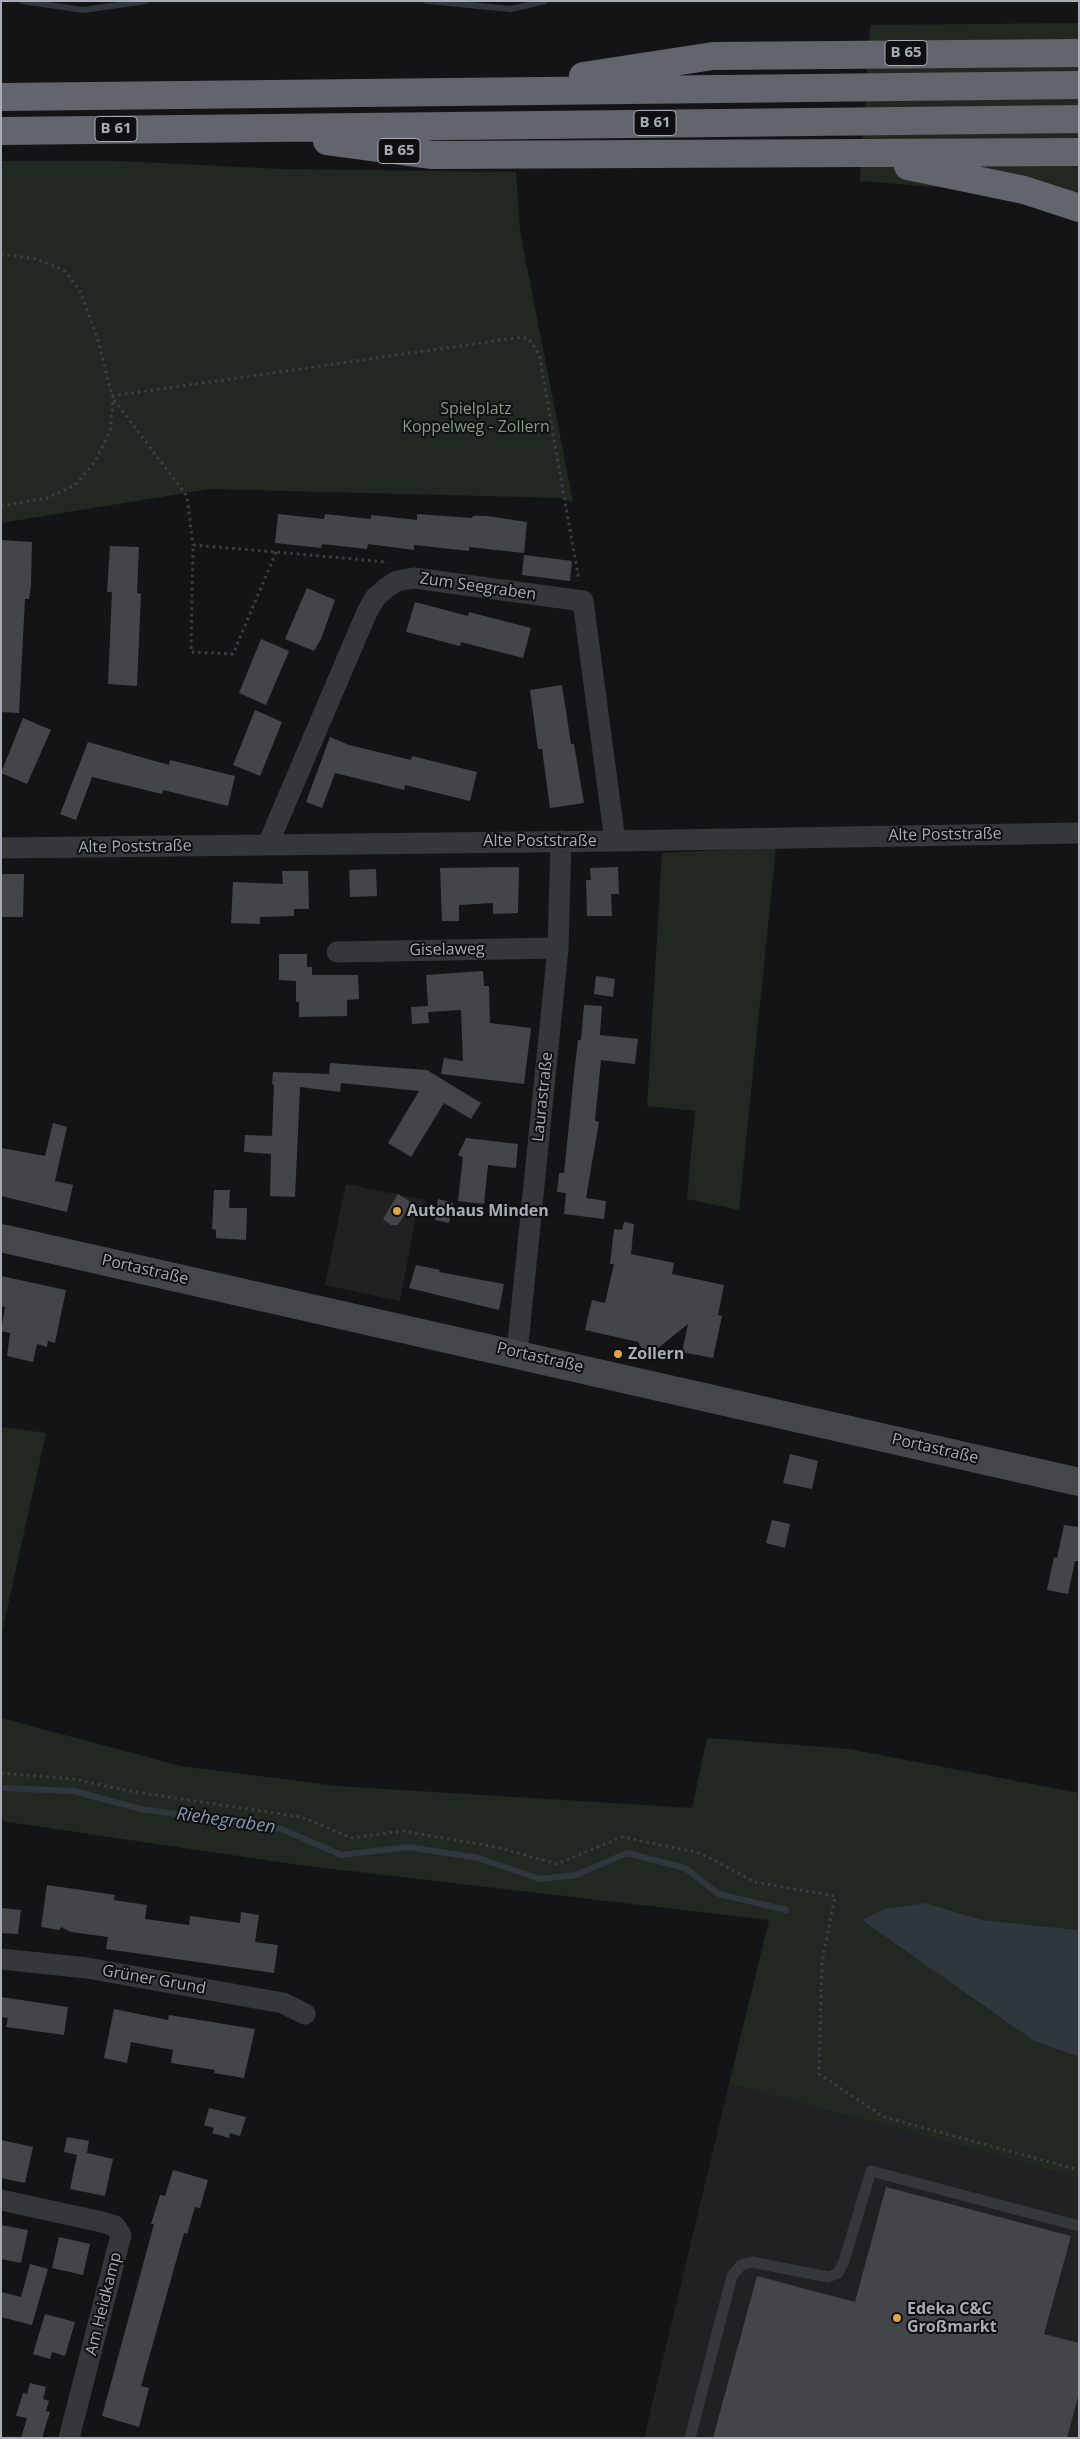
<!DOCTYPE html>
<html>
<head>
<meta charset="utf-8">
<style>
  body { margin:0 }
  #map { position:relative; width:1080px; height:2439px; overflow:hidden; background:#141416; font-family:"Open Sans",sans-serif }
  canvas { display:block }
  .frame { position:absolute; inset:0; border:2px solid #a8acb5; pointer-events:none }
</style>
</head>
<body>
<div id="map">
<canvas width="1080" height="2439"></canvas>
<div class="frame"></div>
</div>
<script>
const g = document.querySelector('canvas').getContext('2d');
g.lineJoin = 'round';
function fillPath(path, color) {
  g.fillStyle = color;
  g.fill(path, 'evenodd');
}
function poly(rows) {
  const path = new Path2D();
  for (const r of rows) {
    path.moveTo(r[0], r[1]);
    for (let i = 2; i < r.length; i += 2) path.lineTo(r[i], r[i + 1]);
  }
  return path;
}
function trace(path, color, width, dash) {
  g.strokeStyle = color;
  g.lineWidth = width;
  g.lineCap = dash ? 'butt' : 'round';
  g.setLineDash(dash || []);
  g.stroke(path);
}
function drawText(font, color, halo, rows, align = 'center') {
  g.font = font + ' "Open Sans",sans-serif';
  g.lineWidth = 4;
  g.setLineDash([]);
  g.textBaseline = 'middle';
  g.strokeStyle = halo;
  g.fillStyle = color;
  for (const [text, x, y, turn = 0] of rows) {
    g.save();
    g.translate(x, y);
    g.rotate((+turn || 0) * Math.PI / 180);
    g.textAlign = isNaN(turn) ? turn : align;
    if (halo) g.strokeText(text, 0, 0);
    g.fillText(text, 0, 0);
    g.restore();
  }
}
fillPath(poly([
  [346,1184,426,1200,416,1216,400,1301,325,1285],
  [729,2084,1079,2178,1079,2438,644,2438]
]), '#212123');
fillPath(poly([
  [1079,23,1079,222,1037,204,972,190,860,181,870,25],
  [1,161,117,161,282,169,516,172,520,231,573,502,561,498,210,489,1,523],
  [776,847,739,1210,687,1199,695,1111,647,1106,662,853],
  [1,1427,46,1433,1,1637],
  [1,1718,181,1766,337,1786,692,1808,707,1738,849,1749,1079,1793,1079,1930,982,1920,926,1903,863,1920,1034,2041,1079,2057,1079,2178,729,2084,769,1920,299,1865,1,1821]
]), '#212822');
fillPath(poly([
  [926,1903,982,1920,1079,1930,1079,2057,1034,2041,862,1920,885,1909]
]), '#2f373d');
trace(poly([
  [22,1,83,10,146,1],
  [427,1,511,9,545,1],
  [1,1788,74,1791,141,1809,282,1829,341,1855,409,1847,478,1858,540,1879,576,1875,627,1853,685,1868,719,1894,786,1910]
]), '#2f373d', 6);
fillPath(poly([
  [278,514,324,519,325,514,371,519,371,515,417,520,417,514,472,518,473,516,487,516,527,522,524,553,469,547,469,551,414,545,414,550,368,544,367,549,322,544,321,548,275,543],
  [1,540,32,542,31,585,29,599,25,599,19,713,1,712],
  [110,546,139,547,137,593,141,594,137,686,108,684,112,592,107,592],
  [524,555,572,561,570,581,522,575],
  [307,588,335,600,321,639,314,651,285,639],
  [415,602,468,616,469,612,531,628,523,658,461,642,460,646,406,632],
  [261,639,289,651,266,705,239,693],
  [562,685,571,744,574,744,584,803,550,808,542,749,538,749,530,690],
  [255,710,282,722,260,776,233,765],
  [23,718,51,730,27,784,1,773],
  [330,737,349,745,411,760,412,756,477,772,470,801,405,785,404,790,335,773,322,808,306,802],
  [88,742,169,765,170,760,235,776,228,806,163,790,162,794,92,777,76,820,60,814],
  [519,867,518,913,493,914,493,903,459,905,459,921,442,921,440,868],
  [618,867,619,894,611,894,612,916,587,916,586,880,591,880,590,868],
  [376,869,377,896,350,897,349,870],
  [282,871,308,871,309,909,294,909,294,916,260,917,260,924,231,923,233,882,283,884],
  [1,874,24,874,23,917,1,917],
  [279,954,307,954,307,967,312,967,312,975,358,975,359,999,347,1000,347,1016,299,1017,299,1002,296,1002,296,981,279,980],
  [483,971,484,986,489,986,490,1023,531,1028,524,1084,441,1074,444,1058,463,1061,461,1010,428,1012,429,1023,412,1024,411,1007,428,1006,426,975],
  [596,976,615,979,613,997,594,994],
  [584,1005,602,1006,600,1035,638,1039,635,1064,601,1060,595,1121,599,1122,586,1198,606,1201,604,1219,564,1214,566,1193,557,1192,559,1173,564,1173,574,1075,578,1040,581,1040],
  [330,1063,427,1070,481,1103,471,1119,444,1103,411,1157,388,1143,419,1091,341,1083,340,1092,300,1087,295,1197,270,1196,271,1154,244,1152,245,1135,272,1136,274,1085,272,1084,273,1072,329,1074],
  [53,1123,67,1127,55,1181,73,1185,67,1212,1,1196,1,1148,45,1156],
  [466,1138,518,1144,516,1168,488,1165,484,1204,458,1201,463,1157,458,1155],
  [214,1190,230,1190,229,1208,247,1208,246,1240,216,1238,216,1230,212,1229],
  [398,1194,412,1203,398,1225,391,1225,383,1219],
  [438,1199,453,1203,449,1223,435,1220],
  [624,1222,634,1224,631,1254,674,1263,672,1274,724,1285,718,1315,722,1316,713,1358,682,1352,688,1324,647,1357,638,1342,585,1330,592,1300,605,1303,614,1264,610,1264,614,1229,622,1230],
  [416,1265,440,1270,439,1272,504,1284,499,1310,409,1288],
  [1,1276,66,1290,55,1343,48,1341,47,1347,37,1344,33,1362,7,1356,10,1333,1,1331,5,1307,1,1306],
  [790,1454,818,1461,812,1489,783,1483],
  [772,1520,790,1524,785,1548,766,1543],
  [1064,1525,1079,1527,1079,1561,1075,1561,1068,1594,1047,1590,1054,1557,1057,1558],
  [47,1885,115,1895,114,1900,147,1905,145,1919,189,1925,190,1916,240,1923,241,1912,259,1915,255,1942,278,1945,274,1973,106,1949,108,1937,71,1932,61,1927,59,1930,41,1927],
  [1,1908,21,1910,18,1934,1,1933],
  [1,1997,68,2007,64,2035,6,2027,8,2018,1,2017],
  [114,2009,168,2020,169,2015,255,2029,244,2078,214,2073,215,2070,171,2063,173,2050,131,2042,127,2063,104,2058],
  [209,2108,246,2117,240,2136,230,2133,229,2138,212,2133,214,2128,204,2125],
  [67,2137,89,2141,87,2153,113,2159,105,2196,70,2189,77,2155,64,2152],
  [1,2140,33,2147,25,2183,1,2178],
  [173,2170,208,2180,200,2208,195,2207,187,2234,184,2233,141,2386,149,2388,139,2427,102,2416,154,2224,151,2224,160,2195,165,2196],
  [886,2187,1071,2236,1044,2334,1079,2343,1079,2393,1067,2438,713,2438,757,2276,855,2302],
  [1,2225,28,2230,21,2263,1,2259],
  [59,2237,90,2244,83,2275,52,2268],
  [30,2264,48,2269,32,2325,1,2317,1,2292,21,2297],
  [45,2314,75,2322,65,2356,52,2352,50,2359,33,2354],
  [30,2383,46,2387,43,2399,49,2401,46,2411,50,2412,42,2438,21,2438,27,2418,16,2416,23,2393,27,2394]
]), '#444549');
trace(poly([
  [1,254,37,259,65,271,80,291,97,337,113,399,110,432,94,463,75,485,47,498,1,506],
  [112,396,522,337,529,339,539,354,579,581],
  [114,400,187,496,193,545],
  [276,552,233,654,191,652,193,545,276,552,387,562,387,563],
  [1,1773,73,1779,129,1791,301,1817,352,1838,403,1831,496,1847,557,1864,622,1837,700,1853,755,1882,835,1896,822,1962,819,2074,884,2117,1079,2170]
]), '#3c3e41', 3, [2.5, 4]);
trace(poly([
  [690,2438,732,2276,741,2265,752,2262,828,2277,838,2273,844,2261,871,2171,1079,2226]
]), '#36373a', 11);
trace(poly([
  [268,844,367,612,375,598,386,588,397,581,414,578,583,601,615,841],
  [1,848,615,841,1079,833],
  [337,952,558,948],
  [517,1353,558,948,561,841],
  [1,1959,87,1968,283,2003,305,2014],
  [1,2200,102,2222,115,2226,121,2235,69,2438]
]), '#36373a', 21);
trace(poly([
  [1,1238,1079,1482]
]), '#44464a', 28);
trace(poly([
  [583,76,713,56,1079,53],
  [1,97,1079,85],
  [1,131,1079,119],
  [327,141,432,155,1079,152],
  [908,166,1024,190,1079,208]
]), '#62656b', 28);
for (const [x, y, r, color] of [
  [397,1211,5,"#dca546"],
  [618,1354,5,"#dca546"],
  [897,2318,5,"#dca546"]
]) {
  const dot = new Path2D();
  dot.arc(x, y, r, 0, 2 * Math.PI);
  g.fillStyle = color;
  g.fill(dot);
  trace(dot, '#0f0f11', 2);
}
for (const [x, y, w] of [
  [906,53,42],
  [655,123,42],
  [116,129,42],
  [399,151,42]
]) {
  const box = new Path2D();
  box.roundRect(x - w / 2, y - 12.5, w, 25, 4);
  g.fillStyle = '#0f0f11';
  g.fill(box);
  trace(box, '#a8acb5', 1);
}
drawText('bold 15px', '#a8acb5', null, [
  ["B 65",906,53],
  ["B 61",655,123],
  ["B 61",116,129],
  ["B 65",399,151]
]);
drawText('16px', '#819d82', '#0f0f11', [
  ["Spielplatz",476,409],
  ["Koppelweg - Zollern",476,427]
]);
drawText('16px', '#a8acb5', '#0f0f11', [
  ["Zum Seegraben",478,587,8],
  ["Alte Poststraße",945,835,-1],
  ["Alte Poststraße",540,841],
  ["Alte Poststraße",135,847,-1],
  ["Giselaweg",447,950,-1],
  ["Laurastraße",543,1097,-84],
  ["Portastraße",145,1270,13],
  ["Portastraße",540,1358,13],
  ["Portastraße",935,1449,13],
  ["Grüner Grund",154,1980,10],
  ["Am Heidkamp",104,2304,-76]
]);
drawText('bold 16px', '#a8acb5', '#0f0f11', [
  ["Autohaus Minden",407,1211],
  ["Zollern",628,1354],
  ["Edeka C&C",907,2309],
  ["Großmarkt",907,2327]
], 'left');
drawText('italic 18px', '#839aac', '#0f0f11', [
  ["Riehegraben",226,1821,8]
]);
</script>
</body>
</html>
